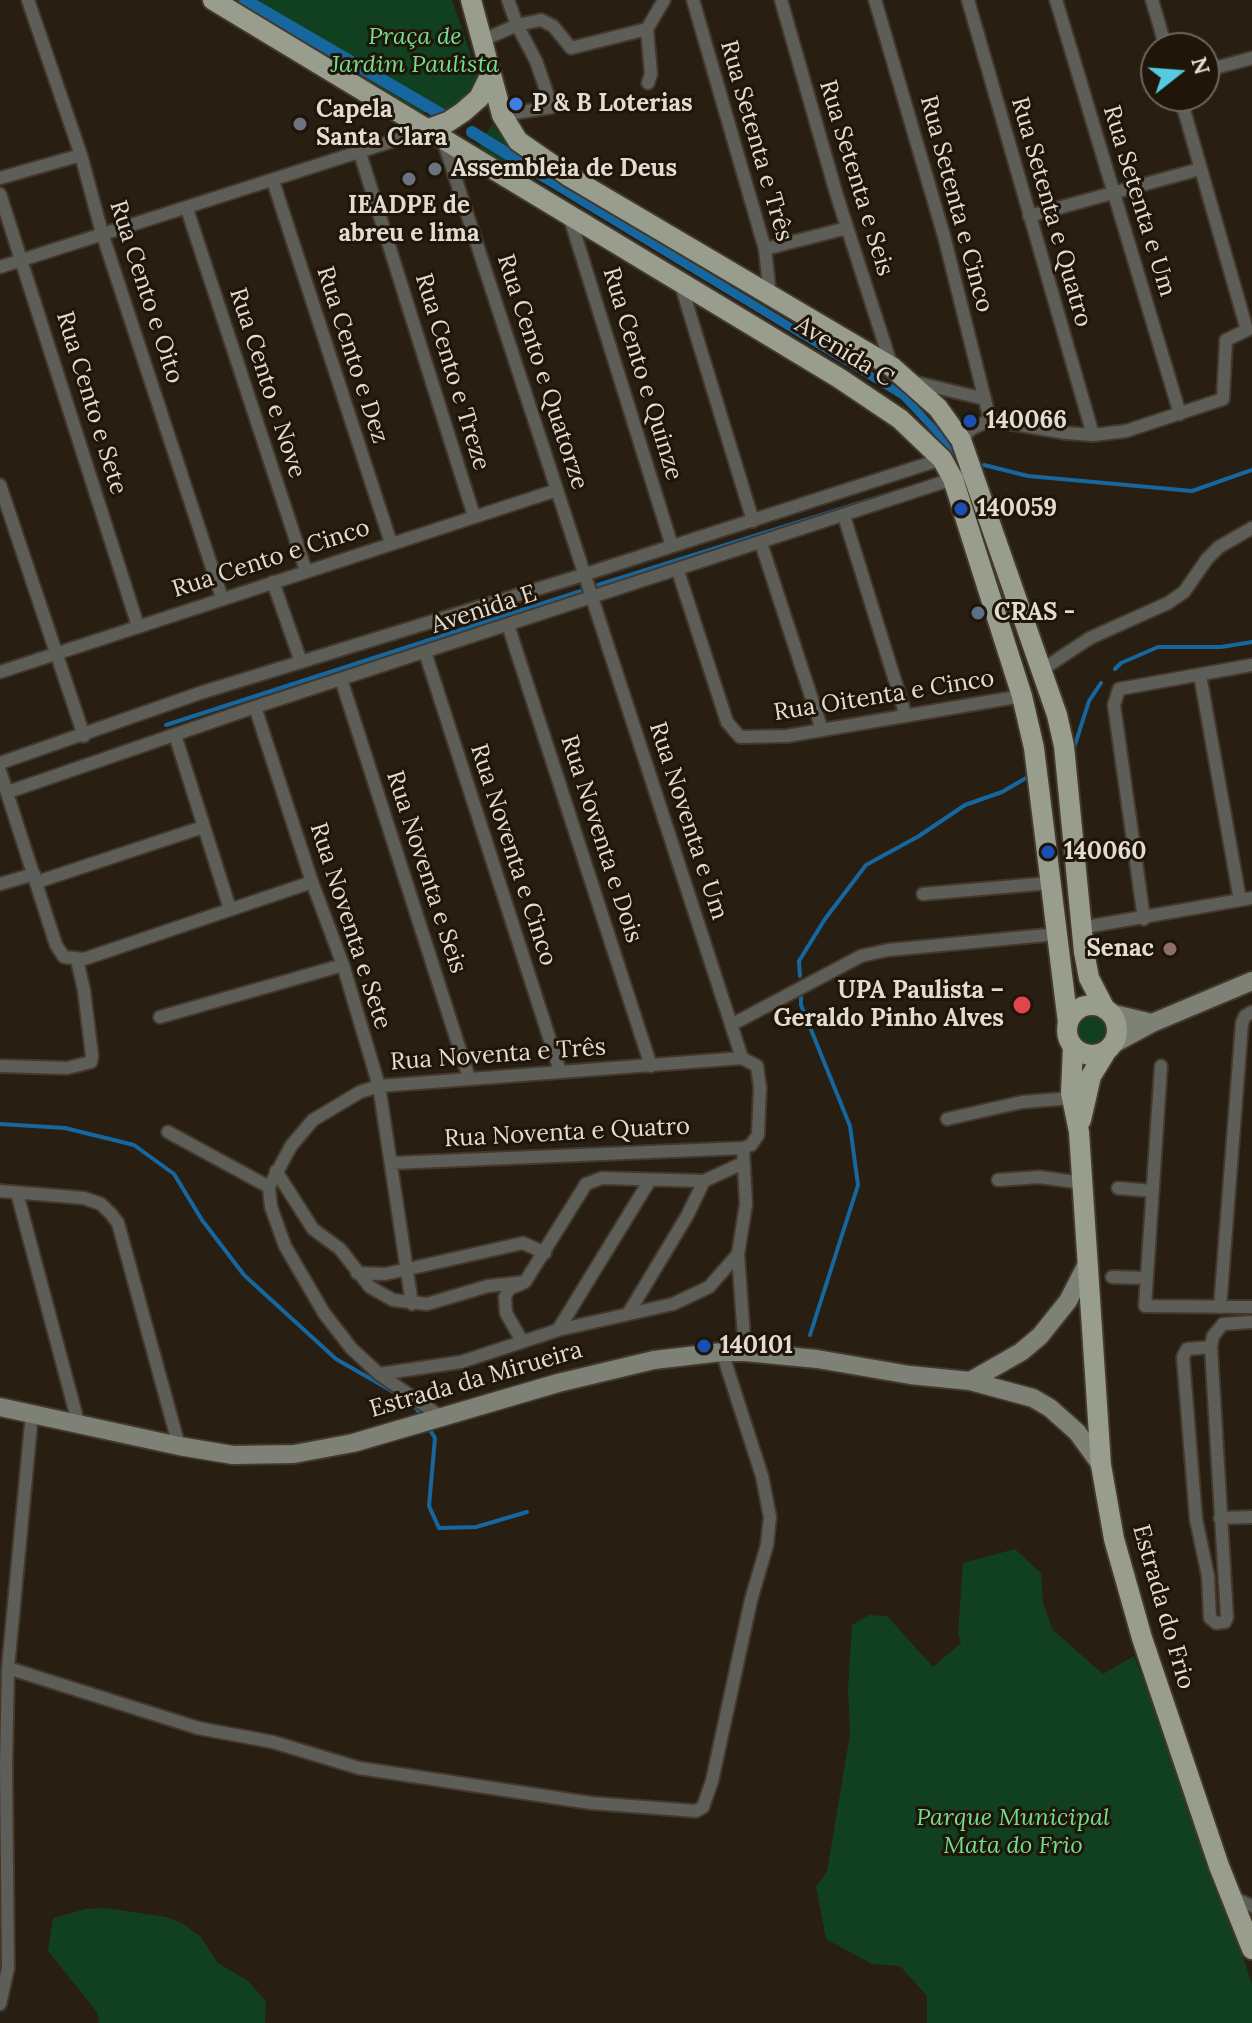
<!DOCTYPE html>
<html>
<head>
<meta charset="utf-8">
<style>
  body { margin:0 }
  #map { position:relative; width:1252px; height:2023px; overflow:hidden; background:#281e11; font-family:Lora,serif }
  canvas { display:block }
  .north { position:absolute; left:1140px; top:32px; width:80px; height:80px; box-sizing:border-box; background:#1f1508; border:2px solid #6d6559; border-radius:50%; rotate:73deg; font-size:22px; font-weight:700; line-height:32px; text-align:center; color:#e3dcd3 }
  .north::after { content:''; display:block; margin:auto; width:28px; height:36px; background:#55cae0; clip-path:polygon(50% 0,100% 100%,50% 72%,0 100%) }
</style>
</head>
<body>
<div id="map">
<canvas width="1252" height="2023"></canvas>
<div class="north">N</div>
</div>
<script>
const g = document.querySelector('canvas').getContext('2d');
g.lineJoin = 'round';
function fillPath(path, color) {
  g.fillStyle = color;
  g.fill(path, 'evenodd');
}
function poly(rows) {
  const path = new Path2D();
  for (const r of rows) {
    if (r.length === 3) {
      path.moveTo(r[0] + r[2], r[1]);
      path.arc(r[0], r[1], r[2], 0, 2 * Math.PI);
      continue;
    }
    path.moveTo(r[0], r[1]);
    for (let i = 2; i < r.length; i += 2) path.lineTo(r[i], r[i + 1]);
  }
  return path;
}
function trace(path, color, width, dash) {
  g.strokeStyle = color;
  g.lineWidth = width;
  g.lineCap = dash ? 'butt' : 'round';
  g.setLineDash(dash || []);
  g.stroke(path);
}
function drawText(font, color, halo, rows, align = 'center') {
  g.font = font + ' Lora,serif';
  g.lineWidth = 6;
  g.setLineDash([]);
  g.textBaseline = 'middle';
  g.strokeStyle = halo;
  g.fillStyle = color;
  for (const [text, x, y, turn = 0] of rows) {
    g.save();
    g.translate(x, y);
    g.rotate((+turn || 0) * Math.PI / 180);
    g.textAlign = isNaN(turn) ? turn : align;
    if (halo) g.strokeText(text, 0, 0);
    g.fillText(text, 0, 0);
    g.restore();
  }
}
fillPath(poly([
  [227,0,452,0,479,78,475,92,462,104,444,112,420,112],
  [492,124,502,137,531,163,522,178,478,150],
  [1093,1029,19],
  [1015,1549,1041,1573,1043,1603,1053,1630,1103,1674,1134,1656,1184,1785,1252,1984,1252,2023,927,2023,927,1996,900,1966,872,1964,826,1939,816,1886,827,1872,850,1734,848,1688,852,1625,869,1615,887,1616,933,1667,961,1643,958,1635,963,1563],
  [106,1908,166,1917,182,1923,200,1936,218,1963,248,1981,266,2001,265,2023,99,2023,97,2012,48,1951,53,1918,86,1909]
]), '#114020');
fillPath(poly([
  [537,162,683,257,905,392,948,439,961,466,955,467,942,443,901,399,529,174]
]), '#1667a0');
trace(poly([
  [984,465,1028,476,1192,491,1252,470],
  [598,585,901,490],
  [1115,669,1121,663,1158,647,1221,647,1252,642],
  [166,725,581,591],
  [1075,745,1089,701,1101,683],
  [800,976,799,961,825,919,866,865,919,836,965,805,1002,792,1026,778],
  [801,997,801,1005,850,1126,858,1185,810,1335],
  [0,1124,65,1128,134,1145,174,1174,202,1220,244,1275,336,1359,406,1399],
  [413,1404,419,1412],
  [430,1430,435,1438,429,1506,439,1528,476,1527,527,1512]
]), '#1667a0', 4);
trace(poly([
  [245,0,453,121],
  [472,132,545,177]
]), '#1667a0', 12);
const minor = poly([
  [28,0,81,155,102,233,222,598],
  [693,0,765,249,770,295],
  [781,0,837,196,892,367],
  [875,0,944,236,990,420],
  [968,0,1093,435],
  [1056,0,1180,414],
  [1152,0,1166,48],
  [483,40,517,25,541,20,553,26,571,48,647,29],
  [1204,71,1252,58],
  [648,83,651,74,647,29,664,0],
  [502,115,552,107,536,61,517,25,508,0],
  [443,140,742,1058],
  [359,150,474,516],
  [0,178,81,155],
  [273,181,391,543],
  [0,194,138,626],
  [187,209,306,571],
  [569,215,672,546],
  [1029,216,1200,169],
  [765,249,847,228],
  [0,267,427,130],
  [681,285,753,521],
  [910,381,985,399],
  [961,440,971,429,990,420,1066,433,1093,435,1126,431,1223,399,1226,340,1247,330,1180,96],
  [0,485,84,736],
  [844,516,906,716],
  [761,543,822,730],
  [678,571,727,722,740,737,787,736,1022,696],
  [273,582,301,662],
  [508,625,651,1066],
  [425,652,560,1071],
  [1043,669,1090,638,1168,603,1184,592,1207,559,1219,547,1252,528],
  [0,672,557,490],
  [1200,675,1240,900],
  [341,679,469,1078],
  [255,707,312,882,343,965,379,1086,412,1304],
  [175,735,230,909],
  [0,763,200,693,586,574,942,459],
  [0,771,56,945,64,957,84,959,312,882],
  [8,792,255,707,974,472],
  [37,882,203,827],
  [0,884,34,874],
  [923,894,1050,883],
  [1144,919,1114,705,1119,689,1252,665],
  [1080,928,1252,898],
  [160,1017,343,965],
  [731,1025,861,956,888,950,1057,934],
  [0,1066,67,1068,91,1062,92,1056,84,990,77,960],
  [1161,1066,1145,1306,1252,1307],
  [947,1119,1022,1102,1072,1098],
  [168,1132,269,1187],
  [743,1148,746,1204,738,1254,745,1352],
  [392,1163,743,1148],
  [276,1171,313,1229,340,1249,370,1287,393,1300,427,1304,488,1286,525,1282],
  [998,1180,1039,1177,1083,1183],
  [1118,1188,1152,1191],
  [0,1191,84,1198,101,1204,111,1214,118,1223,179,1446],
  [17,1193,78,1422],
  [357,1273,385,1274,408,1269,523,1243,545,1253],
  [1112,1277,1146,1278],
  [1220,1307,1242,1023,1245,1016,1252,1012],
  [628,1314,687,1216,704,1181,743,1163],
  [558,1330,650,1180],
  [522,1341,506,1313,505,1297,509,1289,525,1282,586,1184,602,1178,704,1181],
  [1211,1347,1187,1349,1183,1357,1196,1519,1208,1576,1210,1618,1216,1623,1225,1622,1227,1617,1211,1347,1213,1336,1223,1324,1252,1322],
  [379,1374,461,1362,558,1330,673,1304,709,1287,738,1254],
  [440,1416,379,1374,351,1348,324,1313,285,1246,271,1207,269,1187,291,1146,313,1120,360,1092,379,1086,742,1058,757,1066,760,1088,758,1135,751,1145,743,1148],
  [1220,1518,1252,1517],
  [8,1668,198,1728,273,1742,359,1768,591,1803,696,1811,703,1807,712,1781,751,1600,767,1545,770,1517,762,1476,722,1352],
  [1232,1897,1252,1906],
  [0,2004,8,1968,6,1765,8,1668,32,1413]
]);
const secondary = poly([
  [1110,1013,1152,1023],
  [1113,1044,1152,1023,1252,981],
  [970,1381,1021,1352,1040,1336,1068,1301,1086,1266],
  [0,1407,179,1446,233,1455,294,1454,353,1443,558,1383,654,1360,722,1352,745,1352,817,1359,910,1375,970,1381,1033,1398,1050,1408,1077,1432,1101,1465]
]);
const primary = poly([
  [213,0,839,378,900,419,942,459,953,479,979,561,1022,696,1034,748,1068,1023],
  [471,0,502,115,518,141,570,177,892,367,938,408,961,440,1057,715,1064,746,1084,952,1089,978,1105,1009],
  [429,129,448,122,463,112,479,98,491,74],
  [1092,1030,25],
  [1073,1047,1071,1093,1079,1132,1101,1465,1114,1539,1142,1638,1219,1866,1252,1949],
  [1081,1120,1091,1076,1107,1050]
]);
trace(minor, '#42392c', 16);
trace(secondary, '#42392c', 22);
trace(primary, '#42392c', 24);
trace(minor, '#5c5e57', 12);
trace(secondary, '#7e8276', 18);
trace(primary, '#989d8d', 20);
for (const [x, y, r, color] of [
  [516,104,8,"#3f7fe0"],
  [300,124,8,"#6b7280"],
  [435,169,8,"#6b7280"],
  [409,179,8,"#6b7280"],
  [970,421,8,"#1a4fb4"],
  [961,509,8,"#1a4fb4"],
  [978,613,8,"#5c6f8a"],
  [1048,852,8,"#1a4fb4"],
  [1170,949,8,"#8d6e63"],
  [1022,1005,10,"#e0444e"],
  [704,1346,8,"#1a4fb4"]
]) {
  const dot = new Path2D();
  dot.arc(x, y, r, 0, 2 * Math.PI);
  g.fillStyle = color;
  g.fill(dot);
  trace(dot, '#1f1508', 3);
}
drawText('italic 24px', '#73dd8f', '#1f1508', [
  ["Praça de",415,37],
  ["Jardim Paulista",415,65],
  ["Parque Municipal",1013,1818],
  ["Mata do Frio",1013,1846]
]);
drawText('bold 24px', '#e3dcd3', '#1f1508', [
  ["P & B Loterias",532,104],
  ["Capela",316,110],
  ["Santa Clara",316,138],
  ["Assembleia de Deus",451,169],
  ["IEADPE de",409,206,"center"],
  ["abreu e lima",409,234,"center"],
  ["140066",986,421],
  ["140059",977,509],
  ["CRAS -",994,613],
  ["140060",1064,852],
  ["Senac",1154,949,"right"],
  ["UPA Paulista –",1004,991,"right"],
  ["Geraldo Pinho Alves",1004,1019,"right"],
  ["140101",720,1346]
], 'left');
drawText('24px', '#e3dcd3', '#1f1508', [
  ["Rua Setenta e Três",756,141,74],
  ["Rua Setenta e Seis",856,178,73],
  ["Rua Setenta e Um",1139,201,73],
  ["Rua Setenta e Cinco",956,204,75],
  ["Rua Setenta e Quatro",1051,212,74],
  ["Rua Cento e Oito",146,292,72],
  ["Avenida C",844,352,32],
  ["Rua Cento e Dez",352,355,72],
  ["Rua Cento e Treze",452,372,73],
  ["Rua Cento e Quatorze",542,372,72],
  ["Rua Cento e Quinze",642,374,73],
  ["Rua Cento e Nove",267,383,72],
  ["Rua Cento e Sete",91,403,73],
  ["Rua Cento e Cinco",271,559,-18],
  ["Avenida E",484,610,-18],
  ["Rua Oitenta e Cinco",884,696,-9],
  ["Rua Noventa e Um",688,821,72],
  ["Rua Noventa e Dois",601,839,72],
  ["Rua Noventa e Cinco",513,855,72],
  ["Rua Noventa e Seis",426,872,72],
  ["Rua Noventa e Sete",350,926,72],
  ["Rua Noventa e Três",498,1055,-4],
  ["Rua Noventa e Quatro",567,1133,-3],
  ["Estrada da Mirueira",476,1380,-16],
  ["Estrada do Frio",1163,1607,74]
]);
</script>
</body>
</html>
